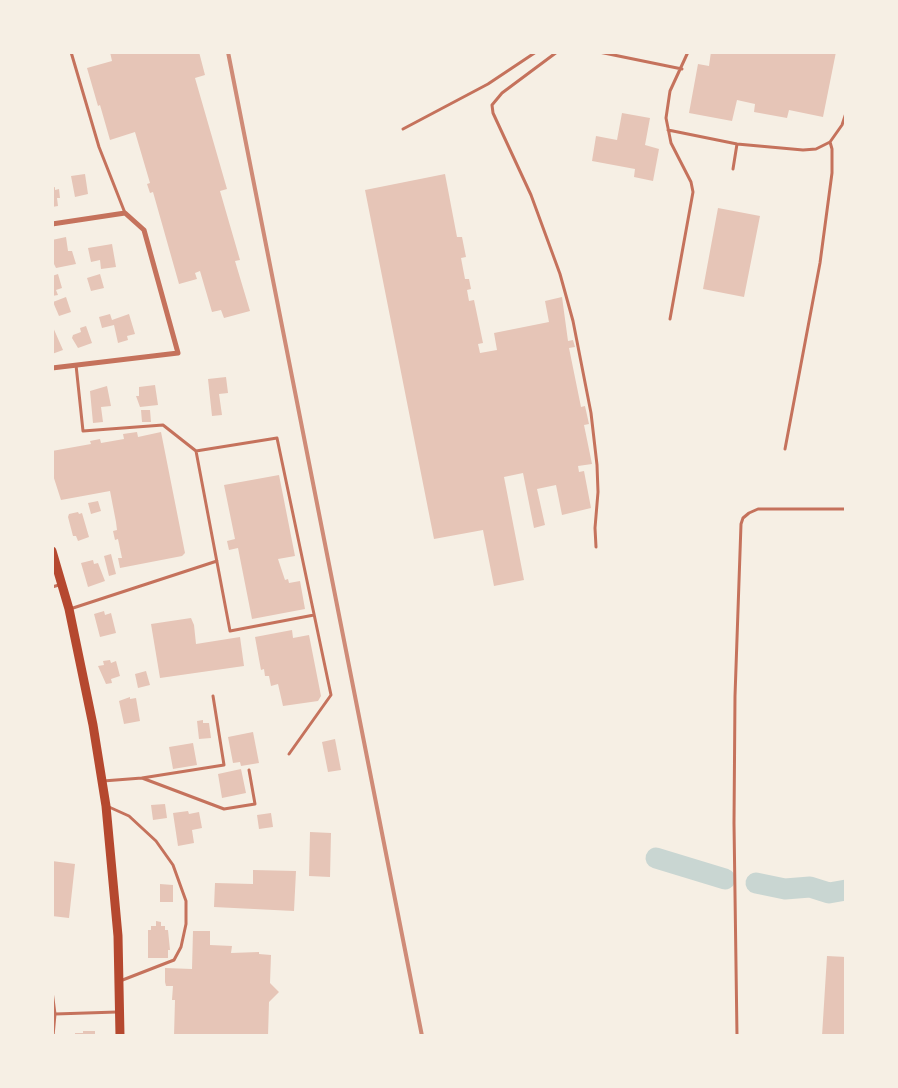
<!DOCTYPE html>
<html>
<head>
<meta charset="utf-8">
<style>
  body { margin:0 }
  #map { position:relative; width:898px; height:1088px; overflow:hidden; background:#f6efe4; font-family:Montserrat,sans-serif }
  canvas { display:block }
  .frame { position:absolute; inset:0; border:54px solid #f6efe4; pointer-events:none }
</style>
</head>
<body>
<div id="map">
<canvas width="898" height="1088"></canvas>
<div class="frame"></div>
</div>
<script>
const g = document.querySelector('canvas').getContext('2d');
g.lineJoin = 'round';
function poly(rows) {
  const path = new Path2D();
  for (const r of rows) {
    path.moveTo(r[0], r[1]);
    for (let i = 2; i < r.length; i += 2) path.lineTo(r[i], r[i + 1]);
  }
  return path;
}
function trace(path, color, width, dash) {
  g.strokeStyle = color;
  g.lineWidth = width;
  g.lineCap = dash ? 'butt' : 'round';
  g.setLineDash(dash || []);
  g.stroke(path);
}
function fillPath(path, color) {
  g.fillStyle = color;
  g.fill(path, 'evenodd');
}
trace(poly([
  [656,858,725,879],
  [756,883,785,889,810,887,829,893,846,890]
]), '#c9d6d2', 21);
fillPath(poly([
  [110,52,199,52,205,75,195,78,227,189,220,191,240,260,235,261,250,311,224,318,221,310,212,312,200,271,195,273,197,279,179,284,153,192,150,193,147,184,150,183,135,132,110,140,100,105,98,106,87,68,112,61],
  [711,52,836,52,823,117,789,110,787,118,754,112,755,104,737,100,732,121,689,113,698,64,709,66],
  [622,113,650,118,645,145,659,149,653,181,634,177,635,169,592,161,596,136,617,140],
  [85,174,88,194,75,197,71,176],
  [445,174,457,237,462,237,466,257,461,258,465,279,469,279,471,289,467,290,469,301,474,300,483,343,478,344,480,353,497,350,494,333,549,322,545,301,562,297,568,341,573,340,575,347,569,348,581,407,585,406,589,424,584,425,592,464,578,466,579,472,584,471,591,508,562,515,556,485,537,489,545,525,534,528,523,473,504,477,524,580,494,586,483,530,434,539,365,190],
  [55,187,55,190,59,189,60,198,57,198,58,206,52,207,52,188],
  [718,208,760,216,744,297,703,289],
  [66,237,68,251,72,251,76,264,56,268,52,260,52,240],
  [112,244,116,267,101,269,100,260,91,262,88,248],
  [58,274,62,288,56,290,58,295,52,296,52,276],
  [100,274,104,288,91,291,87,278],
  [66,297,71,312,59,316,53,302],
  [110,314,112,320,129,314,135,334,127,336,128,340,118,343,114,325,102,328,99,317],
  [52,325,63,350,52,354],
  [86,326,92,343,78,348,72,338,73,335,81,332,80,328],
  [226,377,228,393,219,394,222,415,212,416,208,379],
  [155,385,158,405,140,407,136,396,139,396,139,387],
  [107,386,111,406,101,407,103,422,93,423,90,391],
  [141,410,150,410,151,422,142,422],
  [137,432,138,437,161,432,185,553,182,556,120,568,118,558,122,558,118,539,115,540,113,531,117,530,116,522,110,491,61,500,52,472,52,451,91,444,90,441,100,439,101,443,124,439,123,434],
  [279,475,295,556,278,559,285,580,288,579,289,583,300,581,305,609,252,619,238,548,229,550,227,541,235,539,224,485],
  [98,501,101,511,91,514,88,503],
  [78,512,79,514,82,513,89,537,78,541,76,536,73,536,68,517,69,514],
  [111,554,116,574,109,576,104,556],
  [93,560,94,564,98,563,105,581,88,587,81,563],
  [104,611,105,615,111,613,116,633,100,637,94,614],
  [191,618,194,625,196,644,240,637,244,666,160,678,151,624],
  [292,630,293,638,309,635,321,696,318,701,283,706,278,684,271,686,269,676,265,676,264,669,261,670,255,637],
  [110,660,111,663,116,661,120,676,111,679,112,683,106,684,98,666,104,665,103,661],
  [146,671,150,685,138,688,135,674],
  [130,697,130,699,136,698,140,721,124,724,119,701],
  [203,720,203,723,209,723,211,738,199,739,197,721],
  [253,732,259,763,241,766,240,762,233,763,228,737],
  [335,739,341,770,328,772,322,742],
  [193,743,197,765,173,769,169,747],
  [241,769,246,793,222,798,218,774],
  [165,804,167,818,153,820,151,805],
  [188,811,189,814,199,812,202,828,192,830,194,843,178,846,173,813],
  [271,813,273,827,259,829,257,815],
  [310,832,331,833,330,877,309,876],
  [52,861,75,864,69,918,52,916],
  [253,870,296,871,294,911,214,907,215,883,253,884],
  [160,884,173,885,173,902,160,902],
  [156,921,161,922,161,926,165,926,165,930,168,930,170,950,168,950,168,958,148,958,148,930,151,930,151,926,156,926],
  [193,931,210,931,210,945,232,946,231,953,259,952,259,954,271,955,270,983,279,992,269,1002,268,1036,174,1036,175,1000,172,1000,173,986,166,986,165,982,165,968,192,969],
  [827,956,846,957,846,1036,822,1036],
  [83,1031,95,1031,95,1036,75,1036,75,1033,83,1033]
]), '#e6c5b7');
trace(poly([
  [71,52,99,147,125,213],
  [557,52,502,93,492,105,493,113,531,195,560,274,573,321,591,413,597,465,598,492,595,528,596,547],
  [599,52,682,69],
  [403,129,488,84,536,52],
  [668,130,737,144,803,150,816,149,830,142,842,125,846,113],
  [733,169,737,144],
  [670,319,693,192,691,182,671,143,666,118,670,91,688,52],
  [76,365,83,431,163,425,196,451,277,438,331,695,289,754],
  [785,449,820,263,832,173,832,149,830,142],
  [196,451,230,631,314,615],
  [52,587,59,585],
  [70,609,217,561],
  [142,778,224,765,213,696],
  [103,781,142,778,224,809,255,804,249,770],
  [109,807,129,816,156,841,173,865,186,901,186,924,181,947,174,960,120,981],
  [52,991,55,1014],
  [53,1036,55,1014,117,1012],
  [737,1036,734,823,735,696,741,524,743,518,749,513,758,509,846,509]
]), '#c5725c', 3);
trace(poly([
  [52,224,125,213,144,230,178,353,52,368]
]), '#c5725c', 5);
trace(poly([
  [52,551,69,609,93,725,106,806,118,936,120,1036]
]), '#b5482f', 9);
trace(poly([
  [228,52,422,1036]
]), '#cf8b77', 4);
</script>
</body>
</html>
